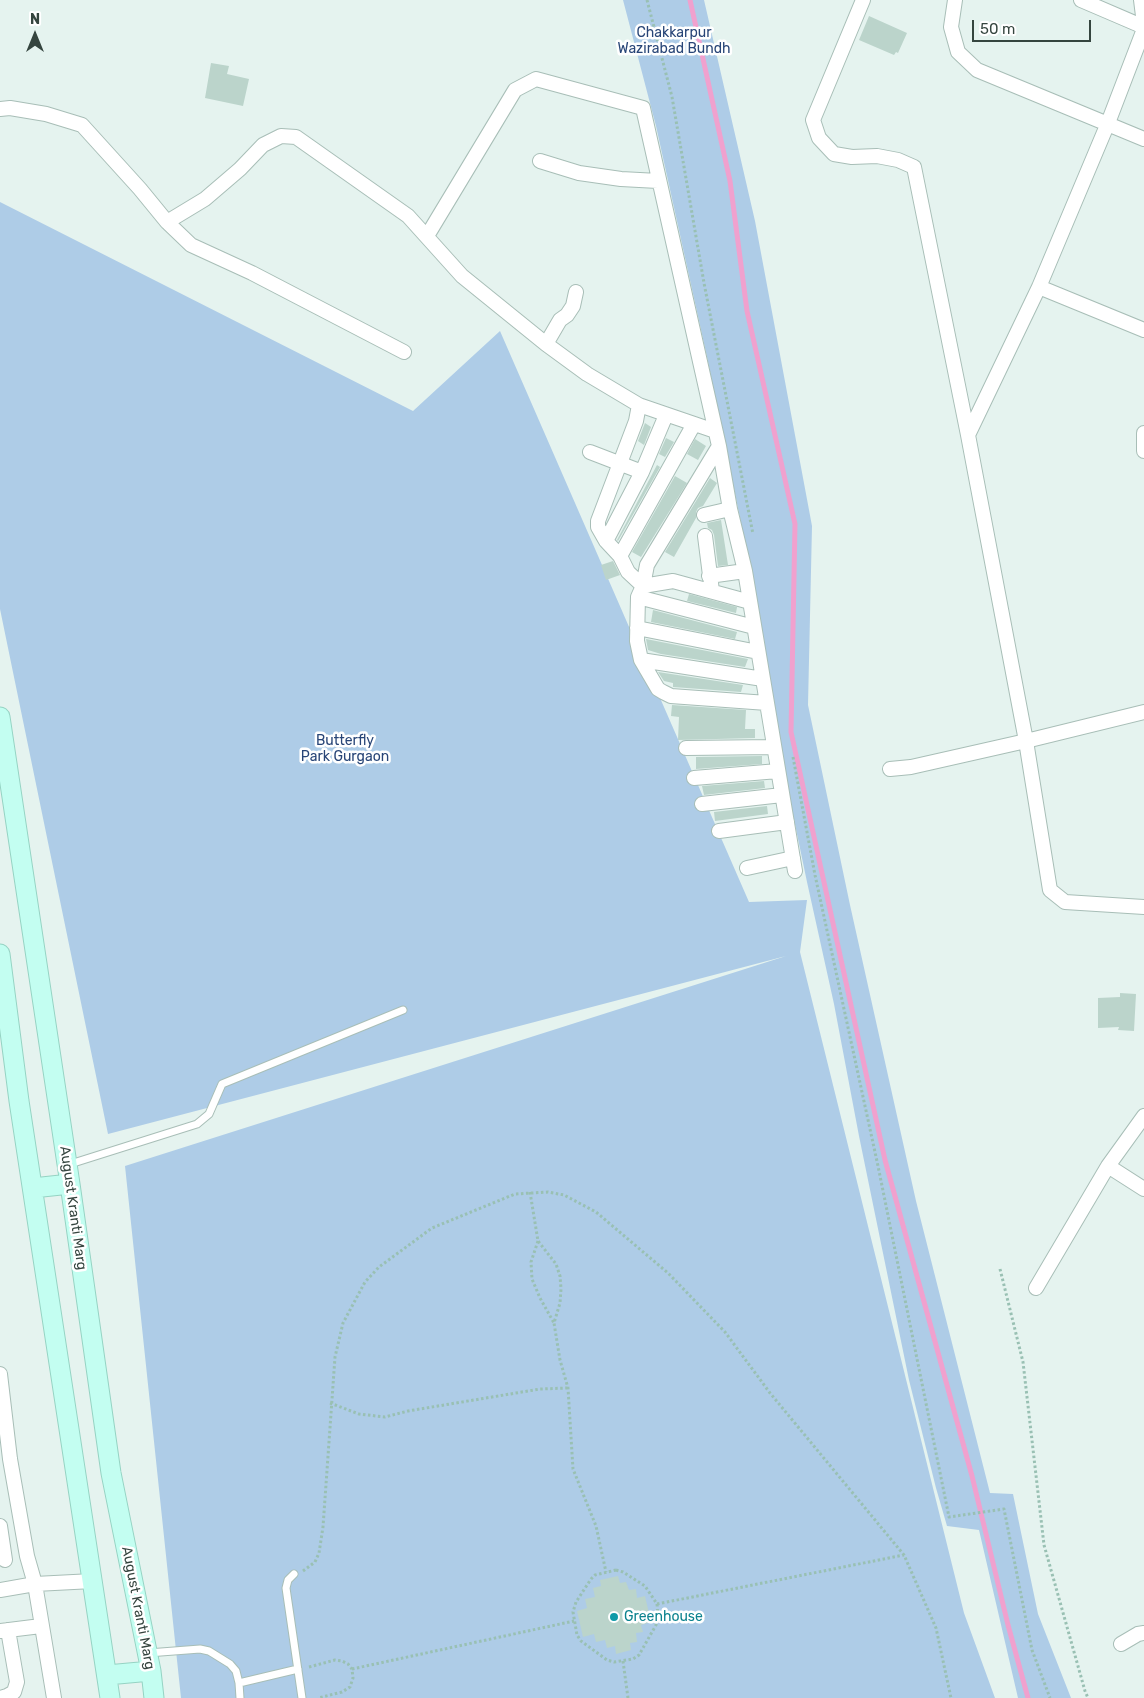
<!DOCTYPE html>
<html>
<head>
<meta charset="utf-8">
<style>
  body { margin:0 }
  #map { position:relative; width:1144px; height:1698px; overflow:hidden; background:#e5f3ef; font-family:Rubik,sans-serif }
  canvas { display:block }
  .north { position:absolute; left:10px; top:10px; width:50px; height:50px; -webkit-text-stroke:4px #fff; paint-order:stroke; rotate:0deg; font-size:14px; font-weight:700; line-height:20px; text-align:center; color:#35453f }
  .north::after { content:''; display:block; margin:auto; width:18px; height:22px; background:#35453f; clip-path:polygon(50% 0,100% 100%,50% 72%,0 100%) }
  .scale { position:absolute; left:972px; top:20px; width:119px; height:22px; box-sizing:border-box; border:2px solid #35453f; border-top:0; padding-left:6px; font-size:15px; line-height:18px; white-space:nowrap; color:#35453f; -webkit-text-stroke:4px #fff; paint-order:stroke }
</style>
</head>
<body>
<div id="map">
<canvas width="1144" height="1698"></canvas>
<div class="north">N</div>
<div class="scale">50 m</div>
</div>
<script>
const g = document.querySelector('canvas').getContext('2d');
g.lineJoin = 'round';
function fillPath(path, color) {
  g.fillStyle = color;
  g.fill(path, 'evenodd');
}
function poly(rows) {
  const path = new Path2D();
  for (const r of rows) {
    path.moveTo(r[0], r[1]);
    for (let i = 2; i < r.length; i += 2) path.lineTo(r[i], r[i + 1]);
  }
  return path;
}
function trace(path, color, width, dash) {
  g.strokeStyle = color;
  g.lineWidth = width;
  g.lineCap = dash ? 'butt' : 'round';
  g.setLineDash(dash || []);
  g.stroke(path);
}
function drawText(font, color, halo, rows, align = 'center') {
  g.font = font + ' Rubik,sans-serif';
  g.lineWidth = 5;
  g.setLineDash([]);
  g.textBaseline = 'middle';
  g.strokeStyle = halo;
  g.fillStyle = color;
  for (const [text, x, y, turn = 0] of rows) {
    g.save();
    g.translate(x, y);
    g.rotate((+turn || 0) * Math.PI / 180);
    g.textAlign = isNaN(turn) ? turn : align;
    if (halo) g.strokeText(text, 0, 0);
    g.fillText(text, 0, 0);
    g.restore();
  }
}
fillPath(poly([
  [623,0,704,0,755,221,812,526,808,705,850,905,916,1201,990,1493,1013,1494,1038,1614,1071,1698,1018,1698,979,1530,947,1526,936,1488,909,1380,859,1136,834,1004,807,882,777,738,757,601,707,357,656,126],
  [0,202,413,411,500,331,749,902,807,900,800,952,964,1613,995,1698,181,1698,125,1166,786,956,108,1134,0,609]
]), '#aecce7');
trace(poly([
  [690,0,730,181,747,311,795,524,791,732,885,1160,972,1476,1008,1625,1028,1698]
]), '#f0a1ce', 5);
fillPath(poly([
  [869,16,907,33,898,53,896,52,894,55,859,40],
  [211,63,229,66,227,74,249,79,243,106,205,98],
  [645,423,651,427,644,445,638,441],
  [666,438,674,442,665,457,659,454],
  [695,439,706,446,698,460,687,454],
  [657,465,660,467,618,541,617,540],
  [675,476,687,483,641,557,632,552],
  [710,478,717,483,703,506,698,508,696,512,696,518,674,557,665,552],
  [721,520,728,565,718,566,714,535,712,530,708,528,707,523],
  [613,561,620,575,606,580,601,565],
  [689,594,737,607,736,613,687,601],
  [653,610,737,632,735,639,651,622],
  [646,639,748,659,745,667,661,654,648,650],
  [658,672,743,685,741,692,673,687,673,683,664,681],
  [672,705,746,710,745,729,755,729,755,738,678,740,679,717,671,716],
  [762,756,762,764,696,769,696,757],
  [764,781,765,788,704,795,702,786],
  [767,806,768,814,715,821,714,812],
  [1120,993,1136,994,1134,1031,1118,1030,1119,1027,1098,1028,1098,998,1120,997],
  [618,1576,620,1583,626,1582,629,1590,636,1589,637,1598,645,1596,651,1622,641,1625,643,1632,636,1633,637,1642,630,1643,631,1650,616,1654,615,1646,607,1648,605,1640,596,1642,594,1634,583,1637,577,1611,587,1608,585,1599,595,1597,593,1588,601,1586,600,1580]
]), '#bbd4cb');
const lane = poly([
  [67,1165,197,1124,209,1114,222,1084,403,1010],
  [294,1574,288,1580,286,1588,302,1698],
  [148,1653,200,1649,209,1651,230,1664,236,1671,239,1683,240,1698],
  [239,1683,298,1669]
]);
const street = poly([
  [863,0,813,120,819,138,834,154,852,157,877,156,898,160,914,167,968,435,1026,741,1050,890,1065,902,1144,907],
  [955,0,951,27,958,52,977,70,1144,139],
  [1081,0,1144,27],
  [1141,0,1144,24],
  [0,109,10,108,46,114,82,125,140,189,167,222,205,199,240,169,263,145,281,136,296,137,408,216,462,276,546,344,587,374,639,405,715,431],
  [540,161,579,173,621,179,658,181],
  [167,222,191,245,252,273,404,352],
  [427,236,515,90,536,79,643,108,719,446,730,509,745,571,795,871],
  [1039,287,1144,330],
  [546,344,560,320,567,315,573,306,576,292],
  [639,405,636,421,598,521,598,527,606,541,620,556,628,572,643,586],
  [1144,433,1144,451],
  [968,435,1039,287,1108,123,1144,29],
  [590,452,642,472,666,415],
  [704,515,730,509],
  [705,536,712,591],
  [606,541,642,472],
  [620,556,694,424],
  [709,576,745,571],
  [643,586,647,565,719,446],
  [638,597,754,627],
  [750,602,673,581,643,586,638,597,637,641,641,660,658,689,663,692,671,696,767,703],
  [637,628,758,652],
  [641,660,763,679],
  [686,748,774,747],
  [890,769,911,767,1026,741,1144,712],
  [694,778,778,771],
  [702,804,782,795],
  [719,831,787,822],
  [747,868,793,858],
  [1108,1166,1144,1189],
  [1036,1288,1108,1166,1144,1116],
  [0,1374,10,1459,27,1556,35,1584,54,1698],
  [0,1526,5,1560],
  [0,1590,35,1584,93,1581],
  [0,1631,41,1626],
  [1121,1644,1138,1634,1144,1633],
  [0,1698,7,1696,14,1692,17,1682,8,1630]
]);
const secondary = poly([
  [0,717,70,1184,111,1473,151,1671,154,1698],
  [0,954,19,1101,110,1698],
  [33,1188,70,1184],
  [107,1675,151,1671]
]);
trace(lane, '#a8beb7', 9);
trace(street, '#a8beb7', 16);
trace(secondary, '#95d3c3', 21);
trace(poly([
  [647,0,672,97,704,283,753,534],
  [793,757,815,875,878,1166,949,1517,1004,1509,1032,1650,1050,1698],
  [530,1192,538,1241,556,1264,560,1276,561,1289,560,1303,554,1323,560,1360,568,1388,573,1469,596,1526,606,1572],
  [538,1241,531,1262,532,1279,540,1298,554,1323],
  [1000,1269,1023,1362,1044,1545,1085,1691,1088,1698],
  [330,1403,359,1414,385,1417,408,1411,540,1389,568,1388],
  [616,1570,623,1572,645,1586,657,1604,658,1617,656,1625,639,1655,633,1659,614,1662,607,1660,581,1641,577,1635,573,1612,576,1602,591,1579,595,1575,616,1570],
  [303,1571,315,1562,319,1553,323,1527,335,1357,343,1323,365,1282,379,1267,432,1228,515,1194,548,1192,564,1195,596,1212,668,1273,725,1332,770,1393,904,1555,936,1628,951,1698],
  [657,1604,904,1555],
  [623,1661,628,1698],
  [309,1667,335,1660,342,1661,348,1664,352,1669,353,1678,350,1687,342,1692,318,1698],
  [352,1669,574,1621]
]), '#99c0b3', 3, [2.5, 2.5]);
trace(lane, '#fff', 7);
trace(street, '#fff', 14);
trace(secondary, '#c3fef1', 19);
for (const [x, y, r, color] of [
  [614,1617,5,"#0f9aa8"]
]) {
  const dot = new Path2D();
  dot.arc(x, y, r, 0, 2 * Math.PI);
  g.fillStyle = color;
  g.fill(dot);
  trace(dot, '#fff', 2);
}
drawText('14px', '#284577', '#fff', [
  ["Chakkarpur",674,33],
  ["Wazirabad Bundh",674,49],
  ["Butterfly",345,741],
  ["Park Gurgaon",345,757]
]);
drawText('14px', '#35453f', '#fff', [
  ["August Kranti Marg",73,1208,82],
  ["August Kranti Marg",138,1608,79]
]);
drawText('14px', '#0d838f', '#fff', [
  ["Greenhouse",624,1617]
], 'left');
</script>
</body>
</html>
